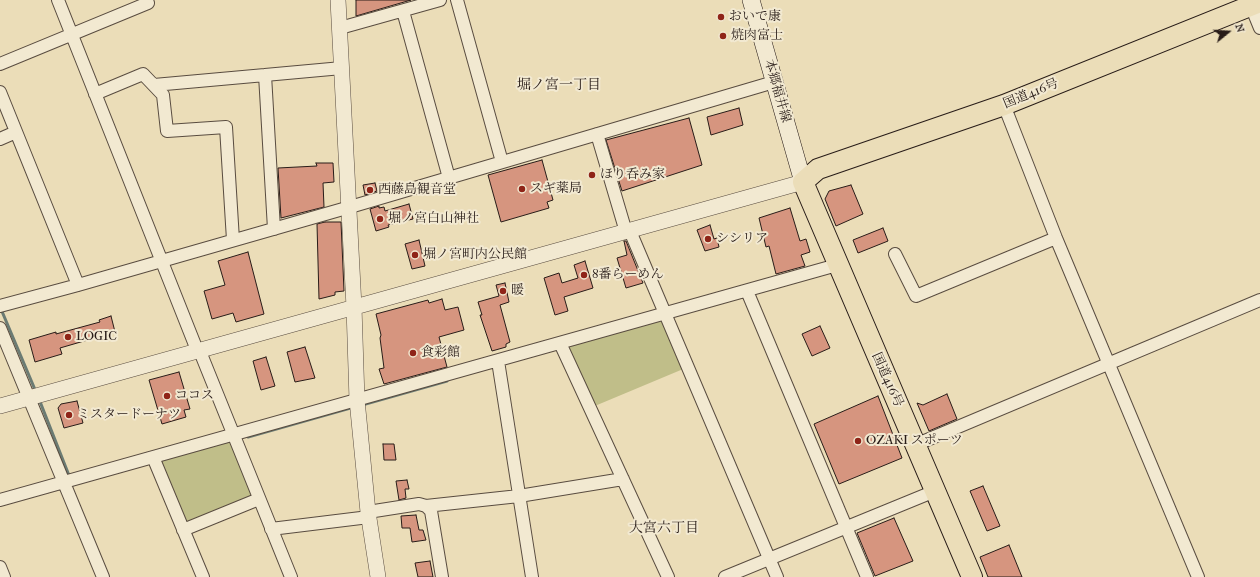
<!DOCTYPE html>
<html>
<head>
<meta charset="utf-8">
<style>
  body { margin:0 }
  #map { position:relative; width:1260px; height:577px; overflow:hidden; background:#ebddb8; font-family:"IM FELL French Canon",serif }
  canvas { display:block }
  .north { position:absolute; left:1208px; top:12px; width:40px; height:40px; -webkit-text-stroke:3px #f2e9d1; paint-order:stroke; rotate:72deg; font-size:11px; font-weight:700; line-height:16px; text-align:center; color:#281c18 }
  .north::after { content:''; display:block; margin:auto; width:14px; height:18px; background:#281c18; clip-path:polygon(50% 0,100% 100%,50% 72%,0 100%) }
</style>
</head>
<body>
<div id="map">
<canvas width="1260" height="577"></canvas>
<div class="north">N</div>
</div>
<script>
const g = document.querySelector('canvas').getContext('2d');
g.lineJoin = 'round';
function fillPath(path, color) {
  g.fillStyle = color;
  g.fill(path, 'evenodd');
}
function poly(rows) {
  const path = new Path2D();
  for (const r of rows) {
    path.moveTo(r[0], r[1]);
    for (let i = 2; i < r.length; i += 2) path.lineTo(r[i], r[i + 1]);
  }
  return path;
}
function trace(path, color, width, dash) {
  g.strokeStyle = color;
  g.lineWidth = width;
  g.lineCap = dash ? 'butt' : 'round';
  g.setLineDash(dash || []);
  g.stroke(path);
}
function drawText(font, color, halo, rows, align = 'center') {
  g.font = font + ' "IM FELL French Canon","Noto Serif JP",serif';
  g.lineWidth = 4;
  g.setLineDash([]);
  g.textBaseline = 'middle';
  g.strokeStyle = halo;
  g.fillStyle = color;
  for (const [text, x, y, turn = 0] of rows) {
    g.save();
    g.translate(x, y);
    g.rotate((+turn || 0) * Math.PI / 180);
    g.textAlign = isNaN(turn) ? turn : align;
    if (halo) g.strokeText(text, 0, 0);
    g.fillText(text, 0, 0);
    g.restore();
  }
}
fillPath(poly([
  [665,313,688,367,590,408,560,343],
  [232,441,254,501,183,530,158,461]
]), '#c0be89');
trace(poly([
  [1,309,36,392],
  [39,399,70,478],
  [362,405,447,381],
  [248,437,354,407]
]), '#6b7b73', 3);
const building = poly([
  [356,0,411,0,356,16,356,0],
  [739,108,743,125,711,135,707,117,739,108],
  [689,118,702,165,622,191,606,140,689,118],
  [542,160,553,200,547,202,549,208,501,222,488,175,542,160],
  [316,163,333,163,334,182,323,183,324,207,281,218,278,168,317,166,316,163],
  [375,183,377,191,365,195,363,185,375,183],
  [851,185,863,214,836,226,825,199,829,191,851,185],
  [409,204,413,219,388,225,389,227,376,231,370,209,379,206,379,208,384,207,385,211,409,204],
  [790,208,800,241,806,239,810,252,801,255,805,266,776,274,769,246,766,247,759,218,790,208],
  [325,222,341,222,344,291,335,292,335,295,319,299,317,224,325,222],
  [710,225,714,239,717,238,719,247,705,251,697,230,710,225],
  [883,228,888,241,858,253,853,240,883,228],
  [419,240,425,266,412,269,405,244,419,240],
  [624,241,626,241,643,283,626,288,617,258,627,255,624,241],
  [248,252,264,314,236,322,233,313,212,319,204,291,225,285,218,261,248,252],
  [585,261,593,288,564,297,568,311,555,315,544,278,559,273,562,283,578,278,574,265,585,261],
  [505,283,509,302,500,305,510,342,506,344,506,347,492,351,480,315,482,315,478,302,499,296,496,285,505,283],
  [442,299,445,310,458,307,464,330,439,337,447,367,384,384,379,369,384,368,380,338,381,335,376,314,428,300,429,303,442,299],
  [111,316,115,332,60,348,62,354,35,362,29,340,56,332,56,334,100,322,99,320,111,316],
  [820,326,830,348,812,356,802,334,820,326],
  [305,347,315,378,295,382,287,352,305,347],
  [266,357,275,386,261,390,253,361,266,357],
  [179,372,190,409,184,410,186,417,162,424,149,380,179,372],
  [947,394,957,419,929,431,917,403,923,405,947,394],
  [878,396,902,458,839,484,814,424,878,396],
  [77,401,83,423,64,428,58,408,61,404,77,401],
  [383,444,394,444,396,460,384,460,383,444],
  [407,480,409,489,405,489,406,498,399,500,396,481,407,480],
  [983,486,1000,526,987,531,970,491,983,486],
  [416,515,419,530,423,530,426,540,412,542,410,528,402,528,401,516,416,515],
  [894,518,913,561,875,576,857,533,894,518],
  [1009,545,1022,577,988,577,980,557,1009,545],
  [430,561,433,577,418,577,415,563,430,561]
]);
fillPath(building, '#d6957f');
trace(building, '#281c18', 1);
const minor = poly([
  [58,0,197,350],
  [457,0,502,162],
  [1251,6,1260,28],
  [403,11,449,178],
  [340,28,440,0],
  [0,64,148,3],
  [265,75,342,68],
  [154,85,265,75,274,229],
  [0,92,78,285],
  [95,94,143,74,163,95,167,131,226,127,233,240],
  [1004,105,1056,238,1198,577],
  [597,134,626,232],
  [0,139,16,132],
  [630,231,777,577],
  [895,254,916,296,1056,238],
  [747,291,867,577],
  [0,306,78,285,350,207,774,82],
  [0,328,103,577],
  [560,343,668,577],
  [199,349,291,577],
  [498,361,532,577],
  [915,445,1260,300],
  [153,457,203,577],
  [0,500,837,265],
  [426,506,519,496,623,479],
  [368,512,419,504,426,506,431,511,442,577],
  [271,529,369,517],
  [183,530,259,499],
  [0,567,4,577],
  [725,577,935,491]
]);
const tertiary = poly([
  [338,0,354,307,357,400,368,512,378,577],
  [0,406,803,182]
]);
const secondary = poly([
  [751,0,803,182]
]);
const trunk = poly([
  [803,182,818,169,1004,105,1260,2],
  [803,182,972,577]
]);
trace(minor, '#594c40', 14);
trace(tertiary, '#594c40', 16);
trace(secondary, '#281c18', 18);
trace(trunk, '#281c18', 22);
trace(minor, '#f2e9d1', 12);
trace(tertiary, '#f2e9d1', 15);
trace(secondary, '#f2e9d1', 17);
trace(trunk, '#ebddb8', 20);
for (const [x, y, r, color] of [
  [721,17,4,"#8f2418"],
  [723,36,4,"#8f2418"],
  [592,175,4,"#8f2418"],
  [522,189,4,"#8f2418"],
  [370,190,4,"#8f2418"],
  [380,219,4,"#8f2418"],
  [708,239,4,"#8f2418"],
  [415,255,4,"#8f2418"],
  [584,275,4,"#8f2418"],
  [503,291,4,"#8f2418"],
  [68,337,4,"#8f2418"],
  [413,353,4,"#8f2418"],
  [167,396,4,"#8f2418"],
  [69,415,4,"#8f2418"],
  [858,441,4,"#8f2418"]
]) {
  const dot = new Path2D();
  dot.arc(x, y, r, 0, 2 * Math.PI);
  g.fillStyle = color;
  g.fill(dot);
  trace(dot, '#f2e9d1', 1.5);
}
drawText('13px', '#281c18', '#f2e9d1', [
  ["おいで康",729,17],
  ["焼肉富士",731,36],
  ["ほり呑み家",600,175],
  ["スギ薬局",530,189],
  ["西藤島観音堂",378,190],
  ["堀ノ宮白山神社",388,219],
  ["シシリア",716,239],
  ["堀ノ宮町内公民館",423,255],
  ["8番らーめん",592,275],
  ["暖",511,291],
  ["LOGIC",76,337],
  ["食彩館",421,353],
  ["ココス",175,396],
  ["ミスタードーナツ",77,415],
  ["OZAKI スポーツ",866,441]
], 'left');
drawText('13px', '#281c18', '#f2e9d1', [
  ["本郷福井線",777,91,74],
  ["国道416号",1031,94,-22],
  ["国道416号",887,380,66]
]);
drawText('14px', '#281c18', '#f2e9d1', [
  ["堀ノ宮一丁目",559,86],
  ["大宮六丁目",664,529]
]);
</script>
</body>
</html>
